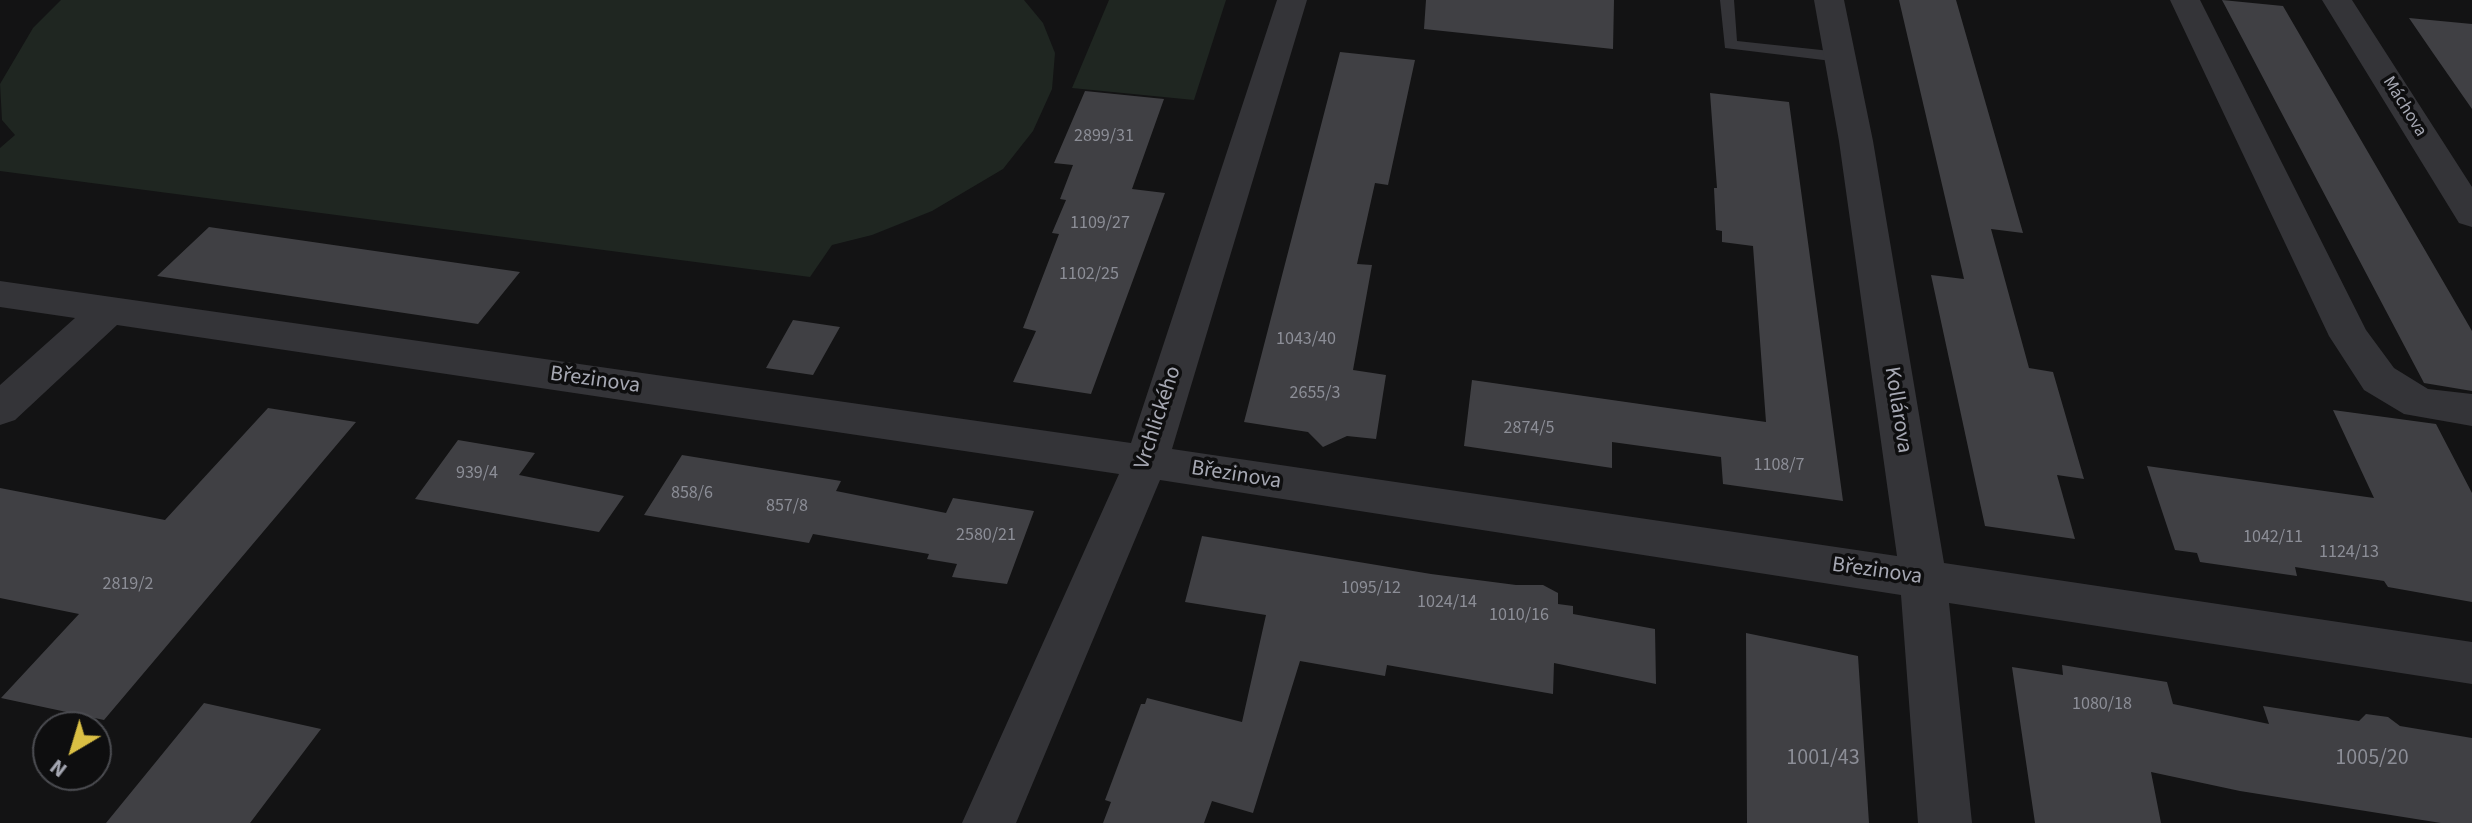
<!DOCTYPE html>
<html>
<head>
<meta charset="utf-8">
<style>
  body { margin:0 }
  #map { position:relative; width:2472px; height:823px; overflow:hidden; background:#131314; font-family:"Source Sans 3",sans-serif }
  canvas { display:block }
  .north { position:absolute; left:32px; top:711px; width:80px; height:80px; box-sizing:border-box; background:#0e0e0f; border:2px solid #4b4c51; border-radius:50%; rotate:218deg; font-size:22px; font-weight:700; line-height:32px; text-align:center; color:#a6a8b3 }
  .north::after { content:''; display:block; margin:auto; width:28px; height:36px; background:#dabf44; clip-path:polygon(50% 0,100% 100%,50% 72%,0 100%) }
</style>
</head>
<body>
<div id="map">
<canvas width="2472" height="823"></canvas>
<div class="north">N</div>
</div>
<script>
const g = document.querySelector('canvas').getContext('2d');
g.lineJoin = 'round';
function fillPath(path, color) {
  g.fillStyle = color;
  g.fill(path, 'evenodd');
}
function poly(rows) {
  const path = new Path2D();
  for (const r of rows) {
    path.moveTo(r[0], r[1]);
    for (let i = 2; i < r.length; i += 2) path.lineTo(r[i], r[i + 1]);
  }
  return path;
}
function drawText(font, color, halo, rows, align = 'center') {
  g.font = font + ' "Source Sans 3",sans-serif';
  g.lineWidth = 7;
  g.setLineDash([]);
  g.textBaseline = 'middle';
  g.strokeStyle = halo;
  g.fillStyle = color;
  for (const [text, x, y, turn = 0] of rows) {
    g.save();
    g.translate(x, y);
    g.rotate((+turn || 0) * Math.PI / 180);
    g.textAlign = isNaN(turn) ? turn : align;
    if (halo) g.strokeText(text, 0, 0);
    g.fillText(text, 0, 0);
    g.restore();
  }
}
fillPath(poly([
  [61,0,1024,0,1043,23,1055,53,1052,89,1033,131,1003,169,932,211,872,235,832,245,810,277,0,171,0,148,15,135,2,120,0,84,33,28],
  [1109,0,1226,0,1194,100,1072,88]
]), '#1f2621');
fillPath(poly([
  [1426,0,1614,0,1613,49,1424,29],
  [1899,0,1956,0,2023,233,1991,229,2029,368,2053,372,2084,479,2057,475,2075,539,1985,526,1931,275,1964,279],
  [2222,0,2283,6,2472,331,2472,391,2424,383],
  [2409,18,2472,24,2472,109,2433,53],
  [1340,52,1415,60,1388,185,1375,183,1357,264,1372,265,1353,370,1386,375,1376,439,1347,436,1323,447,1308,432,1244,422],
  [1085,91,1164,99,1132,189,1165,193,1091,394,1013,382,1036,331,1023,328,1059,234,1052,233,1066,200,1060,199,1073,165,1054,163],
  [1710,93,1789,102,1843,501,1723,484,1721,457,1612,442,1612,468,1464,446,1472,380,1766,422,1753,246,1722,242,1722,231,1716,230,1714,188,1717,188],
  [209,227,520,272,478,324,157,276],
  [793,320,840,327,813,375,766,368],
  [268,408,356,422,104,720,1,698,79,614,0,598,0,488,165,520],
  [2333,410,2436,424,2472,493,2472,602,2388,587,2384,581,2295,567,2297,576,2200,562,2197,553,2175,550,2147,466,2374,498],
  [458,440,535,453,519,475,624,496,599,532,415,499],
  [682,455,841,481,836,491,946,513,953,498,1034,511,1007,584,952,577,957,564,927,559,929,554,813,534,809,543,644,515],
  [1202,536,1431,574,1516,585,1543,585,1558,593,1558,604,1573,606,1573,614,1655,629,1656,684,1554,663,1553,694,1387,665,1385,676,1300,661,1253,813,1212,801,1204,823,1103,823,1111,802,1105,800,1141,704,1145,704,1147,698,1242,722,1266,615,1185,602],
  [1746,633,1858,656,1869,823,1747,823],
  [2062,665,2167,682,2173,704,2269,724,2263,706,2359,721,2366,714,2388,717,2400,726,2472,738,2472,823,2441,823,2240,791,2151,772,2161,823,2035,823,2012,667,2063,675],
  [204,703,321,729,250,823,106,823]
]), '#404044');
fillPath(poly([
  [1720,0,1734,0,1737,41,1840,52,1848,57,1840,62,1725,48,1720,0]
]), '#343438');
fillPath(poly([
  [1277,0,1307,0,1172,449,1897,556,1839,141,1814,0,1844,0,1873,141,1944,563,2472,642,2472,684,1949,603,1972,823,1918,823,1901,595,1160,480,1016,823,962,823,1119,474,117,325,15,420,0,425,0,385,75,318,0,307,0,281,1131,443,1277,0],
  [2170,0,2200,0,2366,330,2394,368,2428,389,2472,394,2472,426,2404,414,2364,390,2329,336,2170,0],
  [2322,0,2352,0,2472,187,2472,227,2459,223,2322,0]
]), '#343438');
drawText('18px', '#a6a8b3', '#0e0e0f', [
  ["Máchova",2404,107,58]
]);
drawText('18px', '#8c8e97', null, [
  ["2899/31",1104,137],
  ["1109/27",1100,224],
  ["1102/25",1089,275],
  ["1043/40",1306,340],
  ["2655/3",1315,394],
  ["2874/5",1529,429],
  ["1108/7",1779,466],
  ["939/4",477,474],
  ["858/6",692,494],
  ["857/8",787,507],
  ["2580/21",986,536],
  ["1042/11",2273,538],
  ["1124/13",2349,553],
  ["2819/2",128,585],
  ["1095/12",1371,589],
  ["1024/14",1447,603],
  ["1010/16",1519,616],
  ["1080/18",2102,705]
]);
drawText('22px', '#a6a8b3', '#0e0e0f', [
  ["Březinova",595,381,8],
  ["Kollárova",1897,410,81],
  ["Vrchlického",1159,418,-72],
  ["Březinova",1236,476,9],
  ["Březinova",1877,572,8]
]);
drawText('22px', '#8c8e97', null, [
  ["1001/43",1823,759],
  ["1005/20",2372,759]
]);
</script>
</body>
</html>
